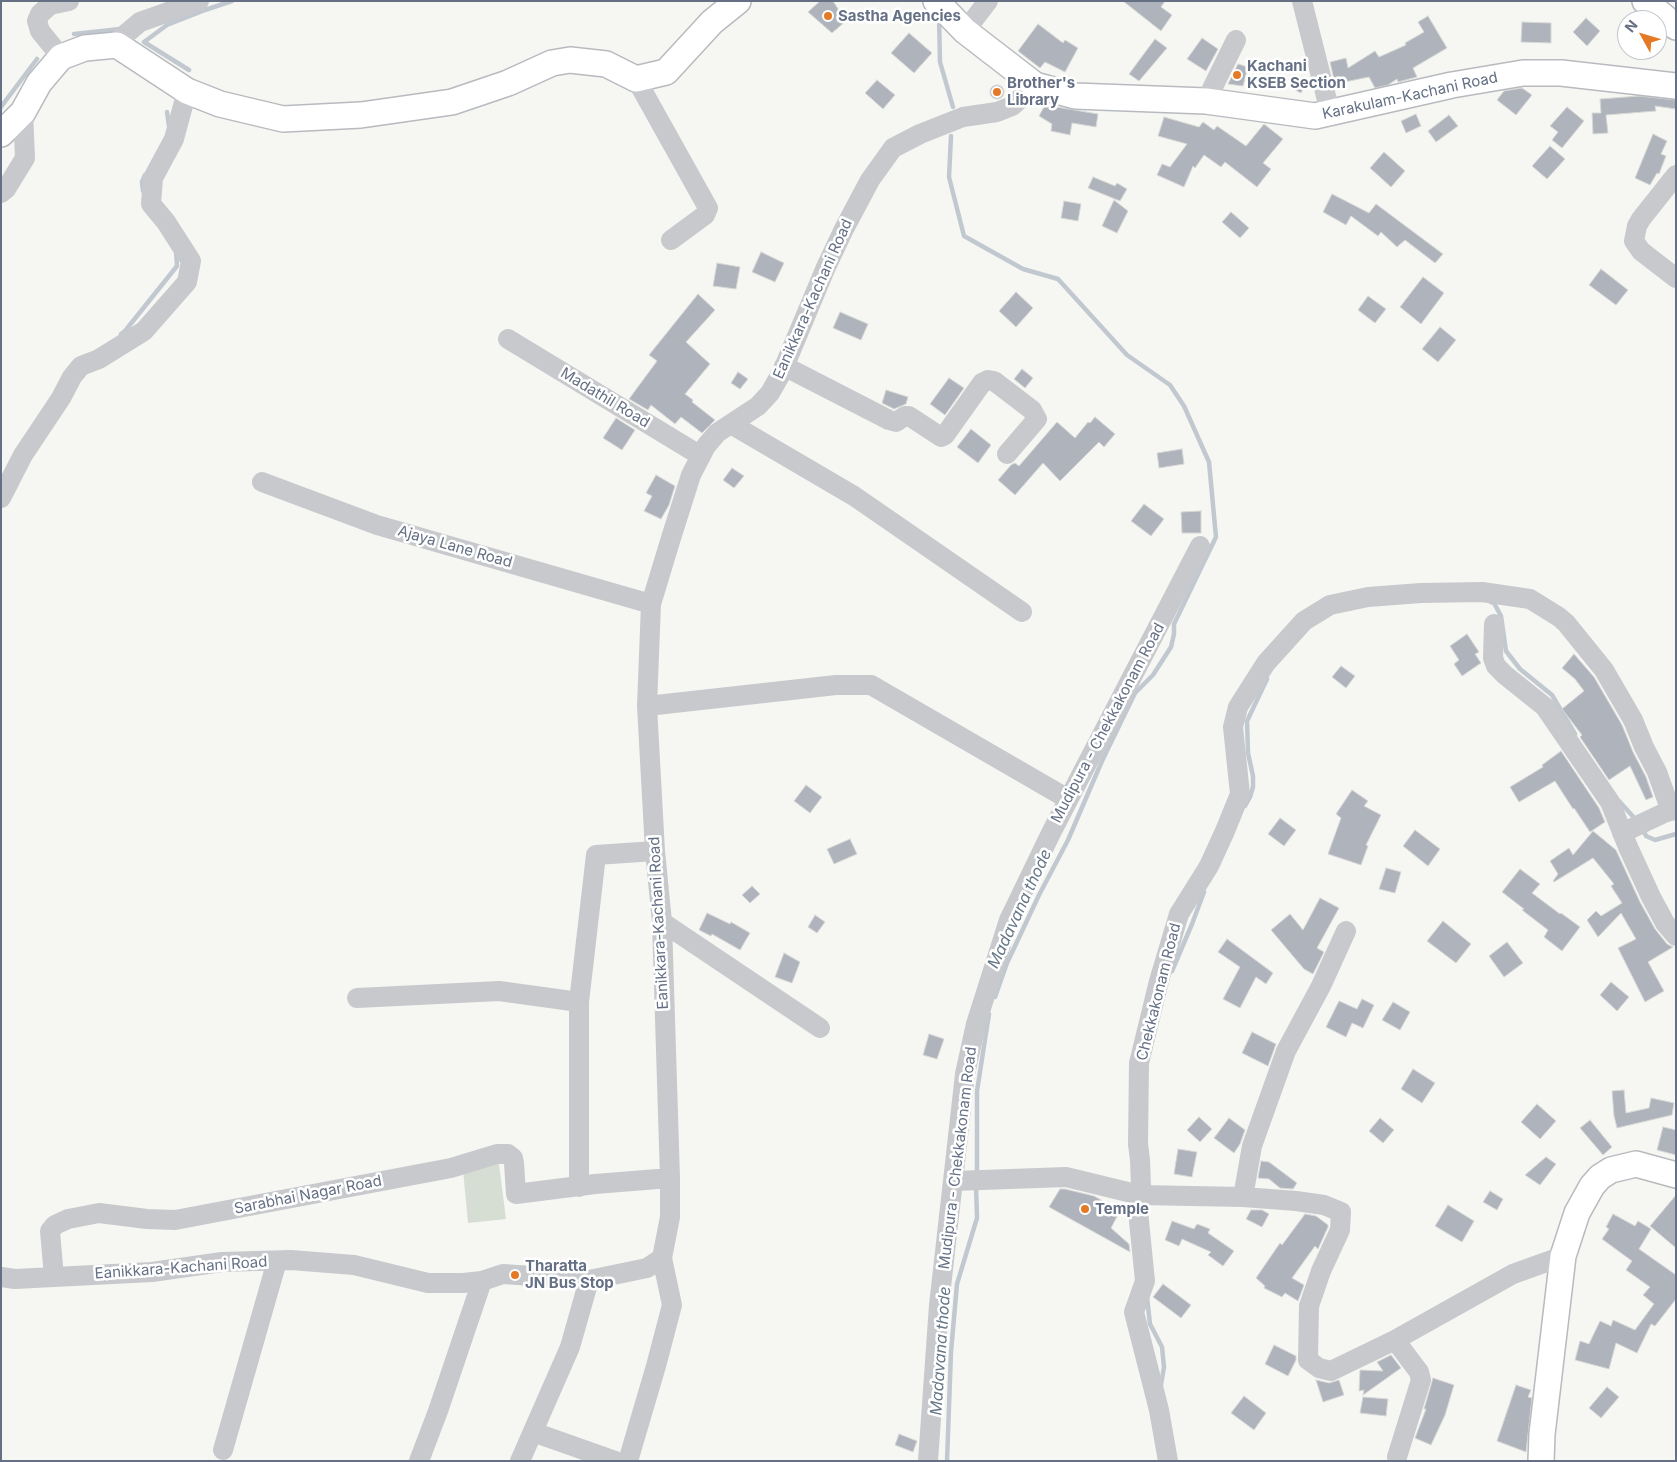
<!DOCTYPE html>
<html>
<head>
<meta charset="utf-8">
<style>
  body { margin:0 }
  #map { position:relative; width:1677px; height:1462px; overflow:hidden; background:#f6f7f3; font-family:Inter,sans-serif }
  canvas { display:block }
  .frame { position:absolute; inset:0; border:2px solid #657085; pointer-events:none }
  .north { position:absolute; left:1617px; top:10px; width:50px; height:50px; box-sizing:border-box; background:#fff; border:1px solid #c1c6ce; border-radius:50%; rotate:309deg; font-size:14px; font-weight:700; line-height:20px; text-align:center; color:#657085 }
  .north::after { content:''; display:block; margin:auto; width:18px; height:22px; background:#e47a25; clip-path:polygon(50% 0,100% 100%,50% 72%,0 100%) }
</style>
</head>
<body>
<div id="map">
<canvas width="1677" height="1462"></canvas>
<div class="frame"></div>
<div class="north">N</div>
</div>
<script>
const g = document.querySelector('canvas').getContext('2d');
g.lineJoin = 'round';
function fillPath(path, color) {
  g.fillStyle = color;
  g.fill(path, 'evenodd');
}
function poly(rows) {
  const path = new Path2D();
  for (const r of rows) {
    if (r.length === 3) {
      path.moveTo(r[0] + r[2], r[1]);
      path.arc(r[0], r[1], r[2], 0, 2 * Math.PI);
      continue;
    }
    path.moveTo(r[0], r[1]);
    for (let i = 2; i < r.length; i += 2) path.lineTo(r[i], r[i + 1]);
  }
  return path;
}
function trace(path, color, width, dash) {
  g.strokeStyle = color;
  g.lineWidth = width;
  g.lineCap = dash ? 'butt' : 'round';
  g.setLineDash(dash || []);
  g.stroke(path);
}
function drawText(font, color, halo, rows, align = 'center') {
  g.font = font + ' Inter,sans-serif';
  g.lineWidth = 5;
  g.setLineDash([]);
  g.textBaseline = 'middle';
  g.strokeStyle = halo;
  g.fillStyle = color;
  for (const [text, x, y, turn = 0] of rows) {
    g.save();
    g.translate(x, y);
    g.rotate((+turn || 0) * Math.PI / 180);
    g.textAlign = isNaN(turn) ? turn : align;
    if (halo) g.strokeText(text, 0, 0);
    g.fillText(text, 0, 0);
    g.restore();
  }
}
fillPath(poly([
  [499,1164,506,1219,468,1223,463,1170]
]), '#d6ded4');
trace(poly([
  [939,16,940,62,953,107],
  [74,34,120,29],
  [189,70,144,42,167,25,205,10,232,1],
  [1,107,37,59],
  [167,112,169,126],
  [951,136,949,177,964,236,1023,269,1058,279,1127,355,1170,385,1184,406,1209,462,1216,537,1174,624,1174,634,1171,647,1153,675,1135,693,1102,761,1068,840,1039,895,1007,963,995,997],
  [143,191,142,182,145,175],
  [121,334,125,331,177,266,176,251],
  [1491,602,1494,603,1501,616,1506,651,1520,669,1552,695,1575,734],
  [1619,801,1637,821],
  [1245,806,1250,797,1253,787,1253,776,1248,753,1247,721,1267,679],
  [1643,829,1646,836,1655,840,1676,834],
  [1172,971,1192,924,1204,892],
  [977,1175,977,1091,989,1014],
  [1147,1297,1150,1324,1162,1347,1164,1367,1161,1385],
  [947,1461,951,1352,957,1284,977,1218,976,1185]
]), '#c1c8cf', 4.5);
const building = poly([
  [820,1,833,1,846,21,832,33,808,12,820,1],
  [1123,1,1165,1,1161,7,1172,15,1161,31,1123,1],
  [1428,16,1447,48,1413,68,1417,77,1398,82,1397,79,1388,85,1375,88,1369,77,1335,84,1330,62,1346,58,1348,68,1375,51,1379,57,1406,45,1405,43,1424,32,1418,22,1428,16],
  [1586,18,1600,31,1587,46,1573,32,1586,18],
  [1522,22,1551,23,1551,43,1521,42,1522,22],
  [1038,24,1063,43,1065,40,1078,48,1065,72,1045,62,1040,68,1018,51,1038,24],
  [909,33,932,53,914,73,891,53,909,33],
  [1202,38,1218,49,1206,71,1187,59,1202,38],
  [1155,39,1167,48,1139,81,1129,74,1155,39],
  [1238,64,1248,67,1243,86,1228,84,1238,64],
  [1295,76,1307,83,1301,93,1289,87,1295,76],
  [877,80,895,95,883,109,865,93,877,80],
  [997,92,7],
  [1522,88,1532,95,1516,115,1497,100,1504,91,1522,88],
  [1639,96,1676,100,1676,109,1655,106,1656,111,1606,115,1608,133,1593,134,1592,113,1601,113,1600,99,1639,96],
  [1045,105,1098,114,1096,127,1072,123,1070,135,1051,131,1052,124,1039,116,1045,105],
  [1567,107,1584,121,1562,148,1552,140,1558,132,1550,126,1567,107],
  [1416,114,1421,126,1406,133,1401,121,1416,114],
  [1449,115,1458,126,1436,142,1428,131,1449,115],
  [1164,117,1199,127,1203,122,1214,130,1217,126,1246,146,1264,124,1283,139,1263,163,1271,169,1257,187,1225,162,1221,167,1204,155,1195,168,1193,166,1184,187,1157,175,1162,164,1170,167,1187,144,1158,136,1164,117],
  [1653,134,1667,141,1661,154,1666,156,1659,174,1657,173,1650,185,1635,178,1653,134],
  [1550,146,1565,159,1547,179,1532,166,1550,146],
  [1384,152,1405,171,1391,187,1370,168,1384,152],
  [1093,177,1115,186,1117,183,1127,189,1120,201,1088,188,1093,177],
  [1332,194,1369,213,1376,204,1443,254,1435,263,1405,240,1397,247,1381,232,1378,236,1351,216,1346,225,1323,212,1332,194],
  [1114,200,1128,211,1117,233,1102,226,1114,200],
  [1064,201,1081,204,1078,221,1061,218,1064,201],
  [1231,212,1249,228,1240,238,1222,222,1231,212],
  [761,252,784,263,775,282,752,272,761,252],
  [717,263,740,267,736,289,713,286,717,263],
  [1601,269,1628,290,1616,305,1589,285,1601,269],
  [1423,277,1444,293,1421,324,1400,307,1423,277],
  [1016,292,1033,308,1016,327,999,311,1016,292],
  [698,294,715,310,686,342,710,364,685,394,693,400,692,402,715,420,702,433,681,417,675,424,651,405,648,410,629,399,657,361,649,355,698,294],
  [1368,296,1386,309,1375,323,1358,310,1368,296],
  [840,312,868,324,861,340,833,328,840,312],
  [1440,327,1456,340,1438,362,1422,349,1440,327],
  [1022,369,1033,378,1025,388,1014,379,1022,369],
  [738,372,748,379,740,389,731,383,738,372],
  [949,378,964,388,945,415,930,404,949,378],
  [886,390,908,397,906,404,894,409,882,403,886,390],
  [1095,417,1115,434,1104,447,1099,442,1060,481,1043,463,1015,495,998,480,1011,465,1015,463,1019,466,1057,422,1075,438,1088,422,1090,423,1095,417],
  [616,418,635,430,622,450,603,438,616,418],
  [971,429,991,445,978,463,957,447,971,429],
  [1182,449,1184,464,1159,468,1157,453,1182,449],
  [732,468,744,476,734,488,723,480,732,468],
  [656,475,675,486,669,505,661,519,644,511,652,496,646,493,656,475],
  [1144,504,1164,519,1151,536,1131,521,1144,504],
  [1201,511,1201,533,1182,533,1181,512,1201,511],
  [1467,634,1479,652,1475,654,1481,663,1462,676,1454,664,1459,660,1450,646,1467,634],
  [1574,654,1594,677,1622,725,1633,752,1646,777,1653,797,1646,800,1630,766,1609,780,1580,737,1582,735,1562,709,1584,691,1575,679,1562,668,1574,654],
  [1341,666,1355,676,1346,688,1332,677,1341,666],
  [1561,751,1599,808,1605,822,1590,832,1574,808,1573,809,1555,781,1519,802,1510,787,1543,767,1542,765,1561,751],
  [806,785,822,797,810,813,794,801,806,785],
  [1352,790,1368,801,1364,806,1381,815,1366,845,1368,846,1361,865,1328,854,1341,818,1336,814,1352,790],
  [1280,818,1296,830,1284,846,1268,834,1280,818],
  [1415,830,1440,849,1428,866,1403,846,1415,830],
  [1593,831,1616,850,1640,902,1655,929,1667,944,1673,947,1648,962,1664,991,1645,1002,1618,948,1636,939,1621,913,1598,937,1587,920,1596,911,1601,916,1622,903,1611,886,1614,884,1593,858,1554,882,1553,881,1558,874,1550,861,1569,848,1573,855,1593,831],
  [850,839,857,854,834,864,827,849,850,839],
  [1386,868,1401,872,1395,893,1379,889,1386,868],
  [1520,869,1540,884,1532,893,1560,914,1561,913,1580,927,1562,951,1544,937,1548,930,1522,910,1524,909,1502,892,1520,869],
  [752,886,760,894,750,903,742,895,752,886],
  [1320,898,1339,908,1317,948,1324,952,1313,974,1304,969,1271,930,1290,914,1303,930,1320,898],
  [707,913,730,924,731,922,750,933,740,950,712,934,711,936,699,930,707,913],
  [815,915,825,922,817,933,808,927,815,915],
  [1443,921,1471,944,1456,963,1427,941,1443,921],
  [1227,939,1273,973,1266,984,1256,977,1240,1008,1223,999,1240,967,1218,952,1227,939],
  [1507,942,1523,963,1504,977,1489,956,1507,942],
  [784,953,800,962,792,983,775,977,784,953],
  [1611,982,1629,997,1617,1011,1600,995,1611,982],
  [1362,999,1374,1005,1363,1028,1352,1023,1346,1037,1326,1027,1339,1001,1357,1009,1362,999],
  [1393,1002,1410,1012,1400,1030,1382,1020,1393,1002],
  [1252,1032,1276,1044,1268,1066,1242,1053,1252,1032],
  [929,1034,944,1039,937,1059,923,1055,929,1034],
  [1413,1069,1435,1083,1422,1103,1401,1089,1413,1069],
  [1624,1090,1626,1113,1649,1108,1651,1098,1674,1103,1672,1115,1617,1128,1614,1116,1612,1091,1624,1090],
  [1537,1104,1556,1121,1540,1139,1521,1122,1537,1104],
  [1199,1117,1212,1129,1200,1142,1187,1130,1199,1117],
  [1229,1118,1245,1130,1240,1144,1234,1153,1214,1138,1229,1118],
  [1380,1118,1394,1130,1383,1143,1369,1131,1380,1118],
  [1590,1120,1612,1147,1603,1155,1580,1128,1590,1120],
  [1663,1127,1676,1130,1676,1155,1657,1150,1663,1127],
  [1178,1149,1197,1152,1192,1177,1174,1174,1178,1149],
  [1546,1157,1556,1164,1540,1185,1525,1175,1546,1157],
  [1261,1161,1269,1162,1297,1183,1293,1189,1280,1188,1269,1179,1258,1178,1261,1161],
  [1060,1189,1065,1189,1094,1196,1120,1211,1111,1228,1129,1244,1130,1252,1049,1207,1060,1189],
  [1490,1191,1503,1199,1497,1210,1483,1202,1490,1191],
  [1676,1195,1676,1248,1650,1226,1676,1195],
  [1448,1205,1474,1221,1462,1242,1435,1226,1448,1205],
  [1251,1210,1262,1210,1269,1214,1262,1227,1246,1219,1251,1210],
  [1305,1214,1316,1216,1328,1225,1328,1227,1318,1249,1315,1246,1292,1278,1304,1285,1298,1301,1285,1293,1282,1297,1264,1288,1265,1286,1256,1278,1280,1243,1282,1245,1305,1214],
  [1613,1214,1635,1226,1638,1221,1651,1229,1639,1249,1676,1275,1676,1299,1655,1326,1651,1324,1637,1353,1616,1343,1609,1369,1575,1360,1580,1341,1589,1344,1600,1321,1611,1326,1613,1320,1635,1330,1654,1304,1643,1295,1650,1287,1626,1270,1632,1261,1602,1239,1609,1229,1606,1227,1613,1214],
  [1172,1221,1194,1229,1197,1224,1210,1229,1208,1233,1234,1251,1223,1266,1208,1255,1211,1252,1182,1239,1179,1246,1165,1240,1172,1221],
  [1163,1284,1191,1305,1181,1318,1153,1297,1163,1284],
  [1274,1345,1296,1356,1296,1360,1288,1376,1265,1364,1274,1345],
  [1391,1355,1401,1368,1363,1395,1364,1390,1359,1391,1360,1370,1383,1371,1377,1362,1391,1355],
  [1433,1378,1454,1385,1445,1415,1431,1445,1415,1438,1426,1409,1424,1409,1433,1378],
  [1316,1380,1329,1383,1339,1380,1344,1395,1323,1402,1316,1380],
  [1516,1385,1531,1390,1528,1397,1532,1398,1526,1452,1497,1441,1516,1385],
  [1607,1387,1619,1397,1601,1418,1589,1408,1607,1387],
  [1244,1396,1266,1413,1254,1430,1231,1413,1244,1396],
  [1363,1397,1388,1399,1386,1416,1360,1413,1363,1397],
  [899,1434,917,1441,913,1452,895,1445,899,1434]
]);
fillPath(building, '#afb4bc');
trace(building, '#d7d8d6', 1);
const major = poly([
  [936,1,965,31,1035,85,1075,96,1206,101,1315,116,1452,85,1523,73,1561,73,1676,86],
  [1645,1,1676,27],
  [1,134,23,112,39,83,61,57,85,48,117,45,187,91,220,104,283,119,361,115,452,102,508,83,552,63,570,60,606,64,636,79,666,72,712,22,738,1],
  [1541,1461,1542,1434,1563,1256,1577,1213,1592,1186,1600,1177,1611,1170,1636,1164,1676,1175]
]);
trace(major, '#b7babf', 28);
trace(poly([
  [1302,1,1330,112],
  [965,31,988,1],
  [117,45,121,38,140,22,199,1],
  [61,57,40,31,37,21,40,14,50,5,69,1],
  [636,79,708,208,705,215,671,240],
  [1206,101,1236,40],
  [1676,175,1641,219,1637,226,1634,241,1641,251,1676,278],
  [1,193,6,189,25,158,23,112],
  [508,339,701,456],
  [784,366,889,420,896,422,905,416,909,416,941,437,945,435,982,383,988,380,994,381,1032,410,1037,419,1007,454],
  [731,424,854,496,1022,612],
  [262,482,377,525,651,604],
  [1,498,23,455,61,398,72,377,81,366,99,359,144,331,187,282,191,261,166,222,151,204,153,178,174,139,187,91],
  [1494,624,1493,658,1496,666,1505,675,1545,707,1610,802,1628,847,1651,897,1665,923,1676,936],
  [647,706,836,685,871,685,1068,799],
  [662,922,820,1028],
  [357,998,499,991,579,1002],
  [954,1181,1066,1177,1140,1195,1243,1197,1296,1201,1324,1205,1341,1212,1340,1230,1321,1271,1309,1306,1308,1360,1319,1368,1331,1371,1395,1340,1513,1274,1563,1256],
  [579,1187,579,1002,596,855,655,851],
  [1243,1197,1252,1146,1286,1051,1321,986,1346,931],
  [1,1277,15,1279,152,1272,222,1262,291,1260,354,1265,428,1283,463,1283,482,1281,503,1274,589,1280,647,1268,662,1258,670,1217,670,1178,662,922,655,851,647,706,651,604,671,538,691,475,706,446,717,433,758,406,770,393,782,372,826,267,844,229,870,180,893,148,920,134,963,117,997,112,1012,106,1035,85],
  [54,1277,50,1231,55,1225,68,1219,99,1213,147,1219,175,1220,451,1168,497,1154,508,1154,513,1158,514,1163,516,1194,595,1184,670,1178],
  [1395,1340,1419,1372,1421,1380,1397,1457],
  [533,1432,615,1461],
  [223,1450,277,1261],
  [419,1461,438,1411,482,1281],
  [520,1461,570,1347,589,1280],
  [628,1461,656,1366,672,1305,662,1258],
  [928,1461,939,1305,965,1074,976,1024,1009,920,1051,833,1200,546],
  [1168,1461,1159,1410,1134,1312,1145,1281,1138,1211,1141,1187,1140,1160,1138,1144,1139,1063,1159,981,1179,914,1209,866,1225,831,1240,794,1233,727,1238,707,1266,663,1304,621,1330,605,1368,597,1421,593,1482,592,1530,599,1559,617,1566,623,1604,670,1633,720,1644,747,1657,772,1671,811,1664,813,1622,833]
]), '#c7c9cd', 20);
trace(major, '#fff', 25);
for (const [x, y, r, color] of [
  [828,16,5,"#e47a25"],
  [1237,75,5,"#e47a25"],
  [997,92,5,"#e47a25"],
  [1085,1209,5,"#e47a25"],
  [515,1275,5,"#e47a25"]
]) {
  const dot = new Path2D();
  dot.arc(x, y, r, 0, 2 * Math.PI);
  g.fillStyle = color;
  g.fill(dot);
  trace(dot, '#fff', 2);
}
drawText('bold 15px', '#657085', '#fff', [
  ["Sastha Agencies",838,16],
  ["Kachani",1247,66],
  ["KSEB Section",1247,83],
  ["Brother's",1007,83],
  ["Library",1007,100],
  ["Temple",1095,1209],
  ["Tharatta",525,1266],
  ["JN Bus Stop",525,1283]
], 'left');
drawText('15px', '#657085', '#fff', [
  ["Karakulam-Kachani Road",1410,96,-12],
  ["Eanikkara-Kachani Road",813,299,-66],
  ["Madathil Road",605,398,31],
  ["Ajaya Lane Road",455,547,16],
  ["Mudipura - Chekkakonam Road",1108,723,-62],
  ["Eanikkara-Kachani Road",659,923,-93],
  ["Chekkakonam Road",1159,992,-76],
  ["Mudipura - Chekkakonam Road",958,1158,-83],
  ["Sarabhai Nagar Road",308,1195,-11],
  ["Eanikkara-Kachani Road",181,1268,-4]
]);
drawText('italic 16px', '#667888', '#fff', [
  ["Madavana thode",1020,909,-65],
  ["Madavana thode",941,1351,-86]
]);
</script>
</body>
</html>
